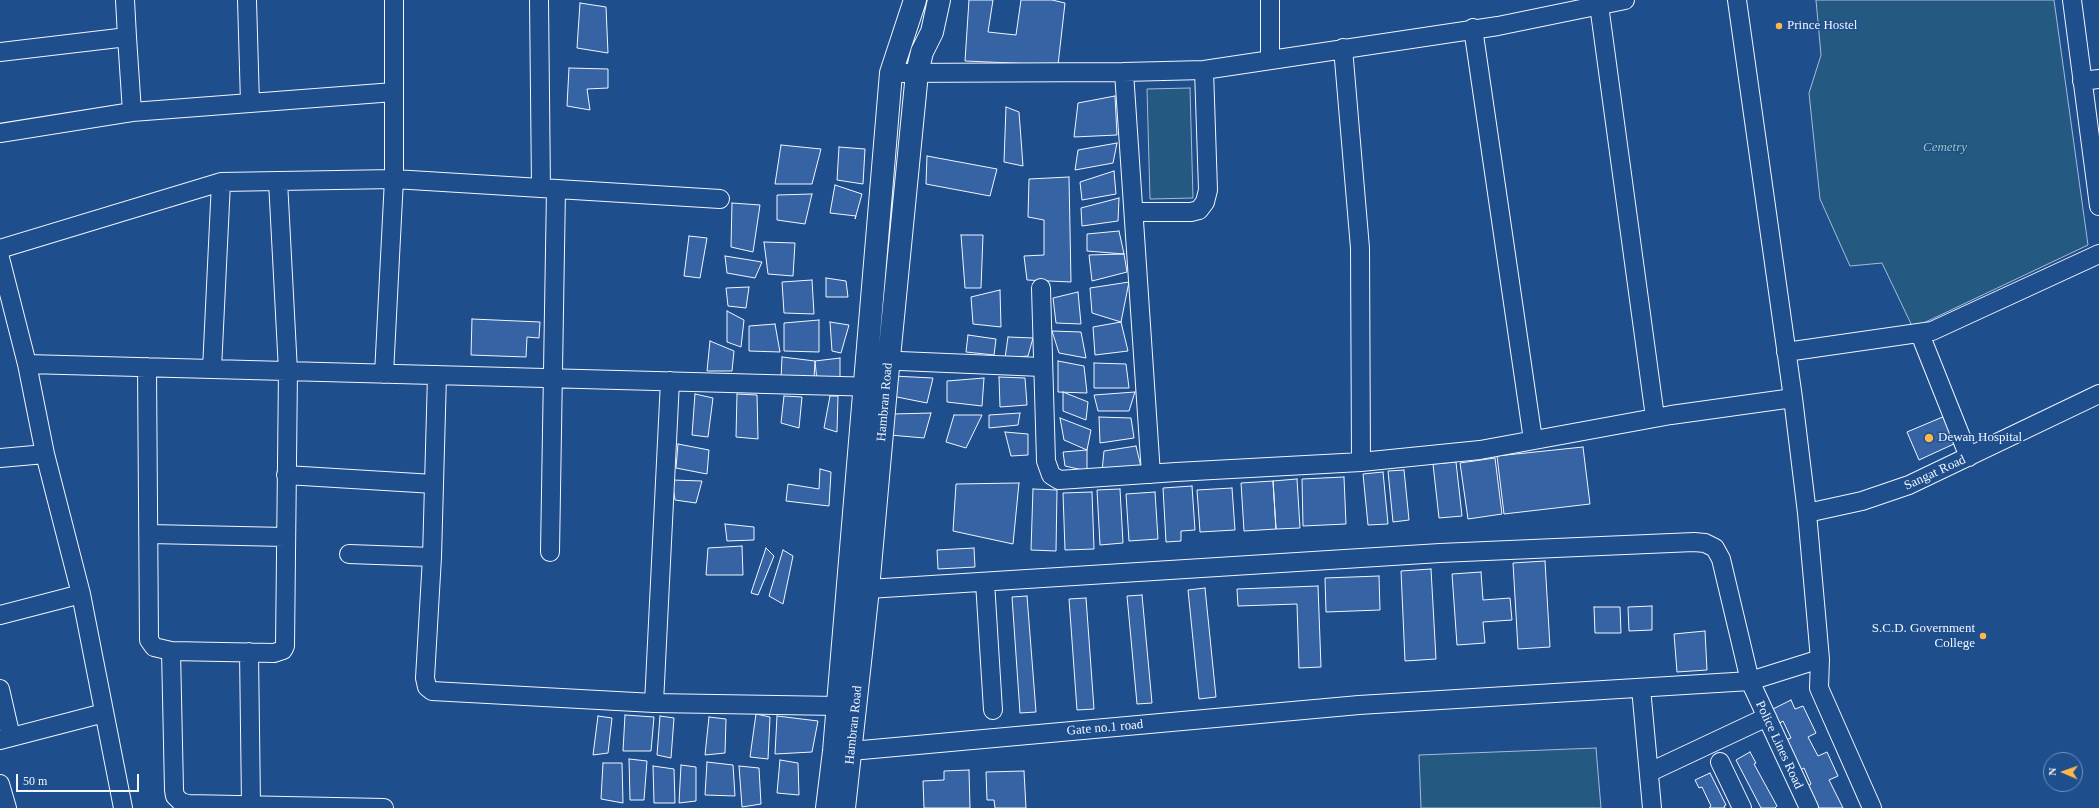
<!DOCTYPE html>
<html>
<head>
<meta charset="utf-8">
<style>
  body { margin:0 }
  #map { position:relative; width:2099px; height:808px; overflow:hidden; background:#1f4e8c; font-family:"Times New Roman",serif }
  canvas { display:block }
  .north { position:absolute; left:2043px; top:752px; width:40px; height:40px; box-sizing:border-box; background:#1f4e8c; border:1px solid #7391ba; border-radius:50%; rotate:272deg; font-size:11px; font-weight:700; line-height:16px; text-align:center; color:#f2f6ff }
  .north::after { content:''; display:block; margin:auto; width:14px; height:18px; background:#ffb74d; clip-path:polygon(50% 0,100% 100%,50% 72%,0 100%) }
  .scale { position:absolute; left:16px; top:774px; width:123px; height:18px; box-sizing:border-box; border:2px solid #f2f6ff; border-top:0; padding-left:5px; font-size:12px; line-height:14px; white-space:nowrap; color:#f2f6ff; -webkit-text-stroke:3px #1f4e8c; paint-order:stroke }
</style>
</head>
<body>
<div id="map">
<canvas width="2099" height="808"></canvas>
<div class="north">N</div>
<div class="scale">50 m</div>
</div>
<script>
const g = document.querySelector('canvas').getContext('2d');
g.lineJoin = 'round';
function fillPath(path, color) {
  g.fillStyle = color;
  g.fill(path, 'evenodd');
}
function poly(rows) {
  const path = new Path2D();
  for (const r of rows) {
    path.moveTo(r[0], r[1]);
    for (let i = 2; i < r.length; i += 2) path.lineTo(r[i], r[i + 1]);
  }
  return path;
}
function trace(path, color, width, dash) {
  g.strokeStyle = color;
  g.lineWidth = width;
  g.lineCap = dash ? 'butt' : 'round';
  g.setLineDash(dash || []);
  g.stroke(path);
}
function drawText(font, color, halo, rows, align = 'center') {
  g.font = font + ' "Times New Roman",serif';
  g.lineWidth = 3;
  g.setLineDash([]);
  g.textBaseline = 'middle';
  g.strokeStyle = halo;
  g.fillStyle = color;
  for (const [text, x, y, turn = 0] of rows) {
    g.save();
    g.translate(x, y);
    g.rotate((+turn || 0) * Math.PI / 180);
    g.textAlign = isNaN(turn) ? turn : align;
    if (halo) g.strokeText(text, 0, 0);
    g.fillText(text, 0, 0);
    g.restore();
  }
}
const green = poly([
  [1816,0,2054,0,2088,245,1913,328,1882,263,1850,266,1820,199,1809,93,1821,55,1816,0],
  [1190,88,1193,198,1150,199,1147,89,1190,88],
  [1596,748,1601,808,1421,808,1419,755,1596,748]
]);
fillPath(green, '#245a82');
trace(green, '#a8bbd7', 1);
const building = poly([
  [969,0,993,0,988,32,1016,35,1021,0,1052,0,1065,3,1058,65,965,61,969,0],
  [580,3,606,7,608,53,577,48,580,3],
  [569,68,608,69,608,88,587,89,590,110,567,106,569,68],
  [1115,96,1117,135,1074,137,1078,103,1115,96],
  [1006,107,1019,112,1023,166,1004,162,1006,107],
  [1117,143,1113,163,1075,170,1078,150,1117,143],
  [781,145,821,149,812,184,775,184,781,145],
  [839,147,865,149,863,184,837,180,839,147],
  [927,156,997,169,990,196,926,184,927,156],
  [1114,171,1116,194,1082,200,1080,182,1114,171],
  [1069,177,1071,282,1027,280,1024,256,1044,255,1044,220,1028,217,1029,179,1069,177],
  [835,185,862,194,855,219,856,216,830,213,835,185],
  [812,194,805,224,777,220,777,195,812,194],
  [1119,198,1118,221,1082,226,1081,208,1119,198],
  [732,203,760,205,753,252,731,247,732,203],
  [1119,231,1124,254,1087,251,1087,234,1119,231],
  [961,235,983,235,981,288,965,288,961,235],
  [689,236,707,238,700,278,684,276,689,236],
  [764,242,795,243,793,276,768,274,764,242],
  [1124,254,1127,272,1092,281,1089,255,1124,254],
  [725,256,762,262,755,278,727,273,725,256],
  [826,278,846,281,848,297,826,297,826,278],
  [812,280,814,314,784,313,782,282,812,280],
  [1129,282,1121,322,1092,313,1090,288,1129,282],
  [749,287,746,308,728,306,726,288,749,287],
  [1000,290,1001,327,973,324,971,297,1000,290],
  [1078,292,1081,324,1056,323,1053,298,1078,292],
  [727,311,744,320,741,347,727,342,727,311],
  [472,319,540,322,539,338,527,337,526,357,471,355,472,319],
  [819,320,819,352,784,351,784,323,819,320],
  [830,322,849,325,841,353,832,351,830,322],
  [1121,322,1128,351,1095,355,1093,327,1121,322],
  [775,324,780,352,749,351,749,326,775,324],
  [1052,331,1081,332,1086,358,1059,353,1052,331],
  [968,335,996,339,994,355,966,352,968,335],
  [1008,337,1033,338,1028,356,1005,358,1008,337],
  [710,341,734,351,732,371,707,371,710,341],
  [782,357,815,361,814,379,781,379,782,357],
  [840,358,840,380,817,381,815,361,840,358],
  [1058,361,1084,366,1087,393,1058,392,1058,361],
  [1094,363,1126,364,1129,388,1094,388,1094,363],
  [893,376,933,378,927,403,892,396,893,376],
  [999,377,1025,378,1027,405,1000,407,999,377],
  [984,378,982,406,947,402,947,381,984,378],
  [1063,392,1088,402,1086,420,1063,411,1063,392],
  [1135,392,1129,411,1098,411,1094,395,1135,392],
  [695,394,713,398,708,437,692,435,695,394],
  [737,394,757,395,758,439,736,437,737,394],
  [784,396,802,397,799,428,781,423,784,396],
  [830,396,838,396,837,432,824,428,830,396],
  [931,413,924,438,890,435,893,414,931,413],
  [1020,413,1018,425,989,428,989,415,1020,413],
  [954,415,982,415,966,448,946,442,954,415],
  [1945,416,1956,443,1919,460,1907,432,1945,416],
  [1099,417,1131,418,1134,438,1100,443,1099,417],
  [1060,418,1091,430,1087,450,1064,440,1060,418],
  [1005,432,1028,434,1028,455,1011,456,1005,432],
  [678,444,709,450,707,474,676,468,678,444],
  [1136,446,1141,467,1102,471,1104,451,1136,446],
  [1583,447,1590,504,1504,514,1497,456,1583,447],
  [1087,450,1087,471,1065,466,1063,452,1087,450],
  [1495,458,1502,514,1468,519,1460,463,1495,458],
  [1456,462,1462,516,1439,518,1433,464,1456,462],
  [820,469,831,472,829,506,786,501,788,484,819,489,820,469],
  [1404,470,1409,520,1393,522,1388,471,1404,470],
  [1383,472,1388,524,1368,525,1363,474,1383,472],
  [1344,477,1346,524,1303,526,1302,479,1344,477],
  [1297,479,1300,528,1276,529,1273,481,1297,479],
  [672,480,702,481,696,503,675,500,672,480],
  [1273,481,1276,529,1244,531,1241,483,1273,481],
  [1019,483,1013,544,953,531,956,484,1019,483],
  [1192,486,1195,530,1181,531,1181,541,1166,542,1163,488,1192,486],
  [1232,488,1235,530,1200,532,1197,490,1232,488],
  [1033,489,1057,490,1056,551,1031,550,1033,489],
  [1120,489,1123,543,1100,545,1097,490,1120,489],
  [1092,492,1094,549,1065,550,1063,493,1092,492],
  [1155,492,1158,539,1129,541,1126,494,1155,492],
  [725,524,754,527,754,540,727,541,725,524],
  [742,546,743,575,706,575,708,548,742,546],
  [766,548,774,556,758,595,751,593,766,548],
  [974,548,975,567,938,569,937,550,974,548],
  [783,550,793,556,783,604,769,596,783,550],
  [1545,561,1550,647,1518,649,1513,563,1545,561],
  [1431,569,1436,659,1405,661,1401,571,1431,569],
  [1481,572,1483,600,1510,598,1512,620,1483,622,1485,643,1457,645,1452,574,1481,572],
  [1379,576,1380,610,1326,612,1325,578,1379,576],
  [1318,586,1321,667,1299,668,1297,604,1238,606,1237,589,1318,586],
  [1205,588,1216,697,1199,699,1188,590,1205,588],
  [1142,595,1152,703,1137,704,1127,596,1142,595],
  [1027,596,1036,712,1020,713,1012,597,1027,596],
  [1086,598,1094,709,1077,710,1069,599,1086,598],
  [1652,606,1652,630,1629,631,1628,607,1652,606],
  [1594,607,1620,607,1621,633,1595,633,1594,607],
  [1705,631,1707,670,1677,672,1674,634,1705,631],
  [1791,700,1795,709,1803,706,1816,733,1808,737,1818,756,1827,752,1838,776,1829,780,1843,808,1818,808,1808,786,1811,784,1804,768,1800,770,1786,740,1791,738,1783,721,1778,724,1771,710,1791,700],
  [756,714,770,717,768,759,750,757,756,714],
  [625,715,654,717,651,751,623,751,625,715],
  [598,716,612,718,608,753,593,755,598,716],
  [660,716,674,718,671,758,657,755,660,716],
  [777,716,818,721,812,752,775,754,777,716],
  [709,717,726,719,725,753,705,755,709,717],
  [1750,752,1756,763,1754,764,1777,806,1775,808,1761,808,1736,760,1750,752],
  [629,759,647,761,644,800,630,800,629,759],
  [780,760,798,763,799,795,777,793,780,760],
  [707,762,733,765,735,796,705,795,707,762],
  [603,763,622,763,623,803,601,799,603,763],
  [681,765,696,767,696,801,679,803,681,765],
  [653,766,674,769,675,803,654,803,653,766],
  [739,766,759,768,761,804,742,807,739,766],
  [969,770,970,808,924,808,923,781,944,780,944,771,969,770],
  [1024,771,1026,808,995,808,994,800,987,800,986,772,1024,771],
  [1710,773,1726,805,1724,806,1725,808,1709,808,1711,806,1702,787,1699,788,1695,780,1710,773]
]);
fillPath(building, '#3563a3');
trace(building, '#f2f6ff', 1);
const minor = poly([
  [247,0,250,103],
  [539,0,541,188],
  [1270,0,1270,59],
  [1737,0,1793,398,1807,513,1820,659,1819,688,1872,808],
  [2072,0,2099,206],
  [1599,5,1655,417],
  [1473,28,1533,440],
  [127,37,132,112],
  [1343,48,1360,248,1361,462],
  [0,52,127,37,125,0],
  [1124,72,1151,474],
  [891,73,1124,72,1204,70,1498,26,1625,0],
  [2082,81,2099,79],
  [0,133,132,112,394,92],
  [278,181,288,371,285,646,283,650,274,653,171,651,174,790,175,796,181,802,188,804,384,808],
  [1134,212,1191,212,1199,210,1205,202,1208,190,1204,70],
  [0,249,221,182,394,179,720,199],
  [0,258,27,364,45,454,81,594,123,808],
  [1041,288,1046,461,1051,475,1059,480,1176,472,1361,462,1480,450,1671,415,1793,398],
  [1920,334,1969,457],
  [1786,352,1932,331,2099,254],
  [876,360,1042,367],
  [27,364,877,387],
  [147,367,149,640,154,647,171,651],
  [212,369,221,182],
  [384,374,394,179,394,0],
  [437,375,432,557,425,678,427,687,432,691,654,703,838,706],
  [0,458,45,454],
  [286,475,434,484],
  [1807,513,1862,501,1909,485,2099,394],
  [150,534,285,537],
  [550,552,556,189],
  [349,554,432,557],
  [985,582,993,710],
  [868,589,1440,553,1694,542,1705,543,1715,548,1721,559,1750,681,1820,659],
  [0,615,81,594],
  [249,652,251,805],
  [1641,688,1652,808],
  [0,689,11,737],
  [654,703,670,381],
  [0,740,104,713],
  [851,751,1359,705,1750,681,1809,808],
  [1720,762,1742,808],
  [1650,772,1767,717],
  [0,784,7,808]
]);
const major = poly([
  [827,808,834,751,891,73,915,0],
  [844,808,868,589,886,388,917,73,922,52,932,32,939,0]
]);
trace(minor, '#f2f6ff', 20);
trace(major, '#f2f6ff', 24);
trace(minor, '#1f4e8c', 18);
trace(major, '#1f4e8c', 22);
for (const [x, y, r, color] of [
  [1779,26,4,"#ffb74d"],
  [1929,438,5,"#ffb74d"],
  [1983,636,4,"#ffb74d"]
]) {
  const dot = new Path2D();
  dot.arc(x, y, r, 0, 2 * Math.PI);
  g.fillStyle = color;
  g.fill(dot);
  trace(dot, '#1f4e8c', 1.5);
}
drawText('13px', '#f2f6ff', '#1f4e8c', [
  ["Prince Hostel",1787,26],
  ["Dewan Hospital",1938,438],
  ["S.C.D. Government",1975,629,"right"],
  ["College",1975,644,"right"]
], 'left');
drawText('italic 13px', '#97c8a6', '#1f4e8c', [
  ["Cemetry",1945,148]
]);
drawText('13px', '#f2f6ff', '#1f4e8c', [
  ["Hambran Road",885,402,-85],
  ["Sangat Road",1935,473,-25],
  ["Hambran Road",854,725,-84],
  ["Gate no.1 road",1105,728,-5],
  ["Police Lines Road",1779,745,65]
]);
</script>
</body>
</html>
